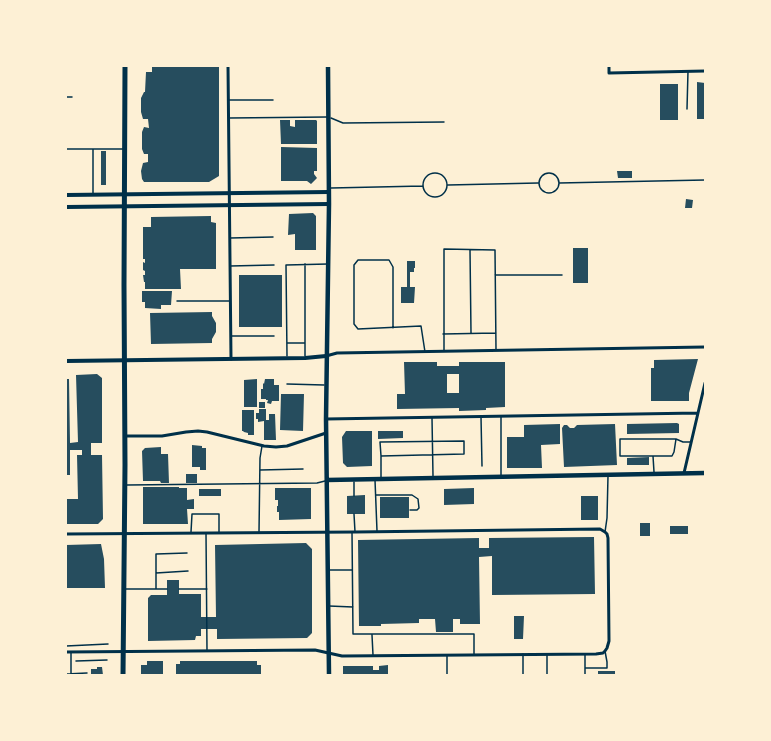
<!DOCTYPE html>
<html>
<head>
<meta charset="utf-8">
<style>
  body { margin:0 }
  #map { position:relative; width:771px; height:741px; overflow:hidden; background:#fdf0d5; font-family:"Roboto Condensed",sans-serif }
  canvas { display:block }
  .frame { position:absolute; inset:0; border:67px solid #fdf0d5; pointer-events:none }
</style>
</head>
<body>
<div id="map">
<canvas width="771" height="741"></canvas>
<div class="frame"></div>
</div>
<script>
const g = document.querySelector('canvas').getContext('2d');
g.lineJoin = 'round';
function fillPath(path, color) {
  g.fillStyle = color;
  g.fill(path, 'evenodd');
}
function poly(rows) {
  const path = new Path2D();
  for (const r of rows) {
    if (r.length === 3) {
      path.moveTo(r[0] + r[2], r[1]);
      path.arc(r[0], r[1], r[2], 0, 2 * Math.PI);
      continue;
    }
    path.moveTo(r[0], r[1]);
    for (let i = 2; i < r.length; i += 2) path.lineTo(r[i], r[i + 1]);
  }
  return path;
}
function trace(path, color, width, dash) {
  g.strokeStyle = color;
  g.lineWidth = width;
  g.lineCap = dash ? 'butt' : 'round';
  g.setLineDash(dash || []);
  g.stroke(path);
}
fillPath(poly([
  [152,66,219,66,219,176,209,182,144,182,142,179,141,171,143,163,148,162,148,154,144,154,142,149,142,132,144,127,149,128,148,119,143,119,141,112,141,98,144,92,145,92,146,72,152,72],
  [697,82,705,83,705,119,697,119],
  [660,84,678,84,678,120,660,120],
  [280,120,290,120,290,126,295,127,295,120,316,120,317,121,317,144,281,144],
  [281,147,317,148,317,171,314,171,314,174,317,178,311,184,307,181,281,181],
  [101,151,106,151,106,185,101,185],
  [617,171,632,171,632,178,618,178],
  [686,199,693,200,692,208,685,208],
  [313,213,316,216,316,250,295,250,295,234,288,235,289,214],
  [211,216,211,222,216,223,216,269,180,269,181,289,145,289,145,282,144,282,143,275,145,275,145,271,143,270,143,262,145,263,145,259,143,259,143,227,151,227,151,217],
  [573,248,588,248,588,283,573,283],
  [407,261,415,261,415,268,414,268,414,272,410,272,410,287,415,287,414,303,401,303,401,287,407,287],
  [239,275,282,275,282,327,239,327],
  [142,291,172,291,171,305,161,305,161,309,145,308,145,302,142,302],
  [212,312,212,316,216,323,216,332,212,339,212,343,151,344,150,313],
  [698,359,689,393,689,401,651,401,651,368,654,368,654,360],
  [404,362,437,362,437,366,459,366,459,362,505,362,505,407,486,408,486,410,459,411,459,408,397,409,397,394,405,394],
  [447,374,459,374,459,393,447,393],
  [97,374,102,378,102,443,91,443,91,455,102,455,103,519,98,524,66,524,66,499,78,499,77,455,82,455,82,450,70,450,70,475,66,475,66,379,69,379,70,443,78,442,76,375],
  [257,379,257,407,244,407,244,380],
  [265,379,274,379,274,385,279,385,279,401,272,401,271,404,267,403,268,400,266,400,266,399,261,399,261,389,263,389,263,383,264,384],
  [281,394,304,394,303,431,280,430],
  [259,402,265,402,265,408,259,408],
  [259,409,266,409,266,420,269,420,269,414,275,414,276,440,264,440,264,421,258,422,258,419,256,419,256,413,259,413],
  [242,410,254,410,254,435,248,435,248,433,244,432,243,431,242,431],
  [677,423,679,424,679,433,627,434,627,424],
  [560,424,560,444,541,445,542,468,507,468,507,437,524,437,524,425],
  [615,424,617,465,564,467,562,428,564,425,567,425,570,428,574,428,577,425],
  [346,431,372,431,372,466,347,467,343,463,342,437],
  [378,431,403,431,403,438,378,439],
  [192,445,202,446,202,448,206,448,206,470,200,470,200,467,192,467],
  [161,447,161,454,168,454,169,483,161,483,160,481,143,481,142,451,145,448],
  [649,457,649,465,627,465,627,458],
  [186,474,197,474,197,483,186,483],
  [143,487,179,487,179,488,187,488,187,500,194,499,194,509,187,509,188,524,143,524],
  [275,488,311,488,311,519,279,520,279,512,277,512,277,506,278,506,278,500,275,500],
  [474,488,474,504,444,505,444,489],
  [199,489,221,489,221,496,199,496],
  [365,495,365,514,347,514,347,496],
  [581,496,598,496,598,520,581,520],
  [380,497,409,497,409,518,380,518],
  [640,523,650,523,650,536,640,536],
  [670,526,688,526,688,534,670,534],
  [594,537,595,594,492,595,492,556,479,557,480,624,460,624,460,619,453,619,453,632,436,632,435,619,419,619,419,623,381,624,381,626,359,626,358,540,479,538,479,548,489,548,489,538],
  [306,543,312,549,312,633,307,638,217,639,217,629,201,629,201,636,196,636,195,640,148,641,148,598,151,595,167,595,167,580,179,580,179,594,201,594,201,617,216,617,215,545],
  [101,544,104,559,105,588,66,588,66,545],
  [514,616,524,616,523,639,514,639],
  [147,661,163,661,163,675,141,675,141,665,147,665],
  [180,661,257,661,257,665,261,665,261,675,176,675,176,664,180,664],
  [388,665,388,675,343,675,343,666,373,666,373,670,379,670,379,666],
  [97,667,102,667,103,675,91,675,91,669,97,669],
  [598,671,615,671,615,675,598,675]
]), '#264d5e');
trace(poly([
  [66,646,108,644],
  [76,661,107,660]
]), '#003049', 1.5);
trace(poly([
  [66,97,72,97],
  [229,100,273,100],
  [687,109,688,71],
  [229,118,327,117],
  [331,118,343,123,444,122],
  [66,149,123,149],
  [93,149,93,193],
  [435,185,12],
  [549,183,10],
  [559,183,705,180],
  [448,185,538,183],
  [331,188,423,186],
  [230,238,273,237],
  [470,250,471,333],
  [305,264,305,356],
  [230,266,274,265],
  [495,275,562,275],
  [177,301,230,301],
  [393,328,393,267,389,260,358,260,354,265,354,324,358,329,421,326,425,352],
  [443,334,496,333],
  [231,336,274,336],
  [287,343,305,343],
  [444,351,444,249,495,250,496,350],
  [287,356,286,265,328,264],
  [287,384,324,385],
  [501,416,501,476],
  [481,417,482,466],
  [432,418,433,476],
  [676,439,674,452,672,456,620,456,620,439,676,439,683,442,691,442],
  [381,456,380,442,464,441,464,454,381,456,381,477],
  [653,456,654,472],
  [260,470,303,469],
  [375,480,377,531],
  [354,482,354,496],
  [127,485,317,483,325,481],
  [376,495,412,495,418,499,419,508,417,510,410,510],
  [354,514,355,532],
  [191,532,192,514,219,514,219,532],
  [259,532,260,458,262,446],
  [352,532,353,634,474,634,474,655],
  [605,532,607,518,608,476],
  [206,533,207,651],
  [328,570,352,570],
  [156,573,188,571],
  [125,589,167,589],
  [156,589,156,554,187,553],
  [179,589,207,589],
  [329,606,353,607],
  [372,635,373,655],
  [547,654,547,675],
  [585,654,585,675],
  [585,668,607,668,607,662,605,651],
  [66,674,87,673],
  [71,674,71,652],
  [447,675,447,655],
  [520,675,523,675,523,654]
]), '#003049', 1.5);
trace(poly([
  [228,66,231,359],
  [609,66,609,73,705,71],
  [326,356,337,353,705,347],
  [326,419,698,413],
  [125,436,162,436,186,432,198,431,207,432,264,446,276,447,287,446,326,433],
  [684,473,705,383],
  [66,534,355,532,600,529,605,532,607,534,608,538,609,641,607,648,605,651,603,653,596,654,342,656,315,650,66,652]
]), '#003049', 3);
trace(poly([
  [66,195,329,192],
  [66,207,329,204],
  [66,361,305,358,326,356]
]), '#003049', 4);
trace(poly([
  [328,66,329,204,326,419,329,675],
  [327,480,705,473]
]), '#003049', 4.5);
trace(poly([
  [123,675,125,465,124,285,125,66]
]), '#003049', 5);
</script>
</body>
</html>
